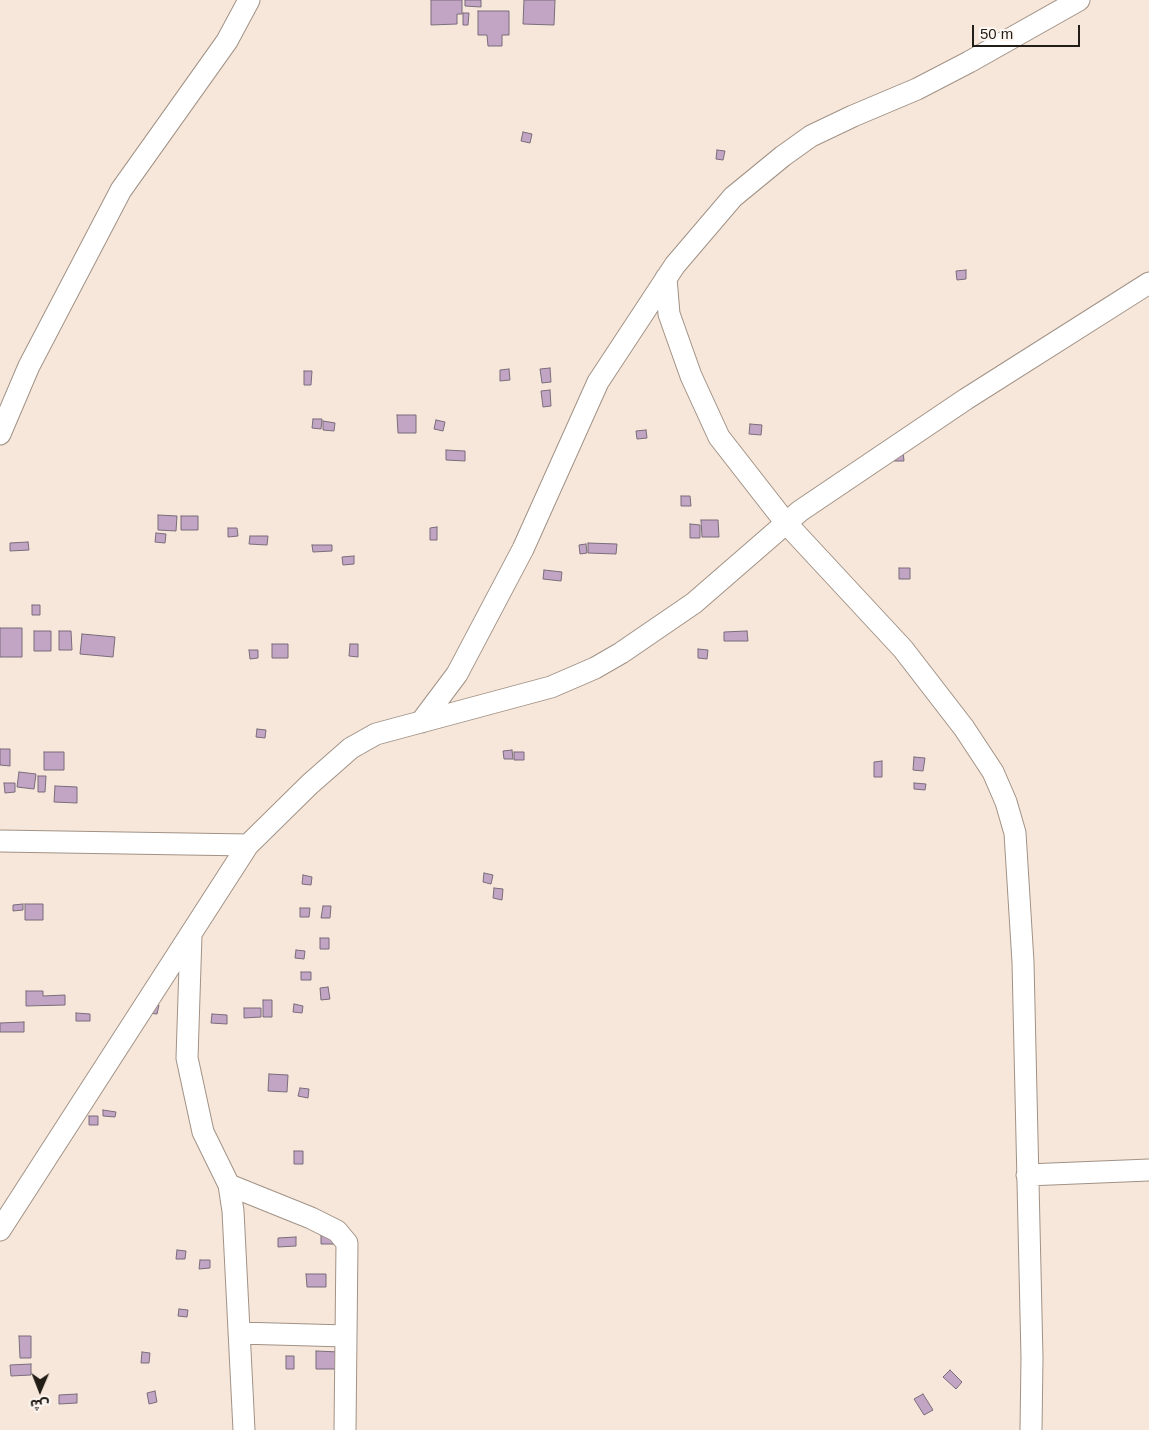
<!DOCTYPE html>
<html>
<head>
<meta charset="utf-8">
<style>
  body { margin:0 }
  #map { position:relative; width:1149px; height:1430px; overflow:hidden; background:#f7e7da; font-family:Arial,"Noto Sans Arabic",sans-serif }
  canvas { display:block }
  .north { position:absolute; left:15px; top:1365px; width:50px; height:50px; -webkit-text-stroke:4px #fdf6f1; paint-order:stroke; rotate:181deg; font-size:14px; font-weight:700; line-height:20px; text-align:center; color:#231d18 }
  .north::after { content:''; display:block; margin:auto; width:18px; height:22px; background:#231d18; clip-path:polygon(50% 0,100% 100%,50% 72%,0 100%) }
  .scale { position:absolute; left:972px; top:25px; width:108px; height:22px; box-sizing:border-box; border:2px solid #231d18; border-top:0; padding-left:6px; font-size:15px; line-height:18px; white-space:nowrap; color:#231d18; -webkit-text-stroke:4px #fdf6f1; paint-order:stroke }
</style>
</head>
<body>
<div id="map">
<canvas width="1149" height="1430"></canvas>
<div class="north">ش</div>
<div class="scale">50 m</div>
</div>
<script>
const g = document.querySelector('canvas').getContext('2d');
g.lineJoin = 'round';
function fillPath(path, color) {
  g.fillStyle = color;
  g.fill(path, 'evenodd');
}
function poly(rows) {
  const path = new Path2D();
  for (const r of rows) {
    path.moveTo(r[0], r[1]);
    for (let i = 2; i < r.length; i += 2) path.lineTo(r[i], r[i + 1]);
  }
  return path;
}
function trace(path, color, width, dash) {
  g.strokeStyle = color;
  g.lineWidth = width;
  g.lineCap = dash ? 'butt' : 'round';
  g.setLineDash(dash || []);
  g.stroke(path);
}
const building = poly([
  [431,0,462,0,462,14,457,14,457,24,431,25,431,0],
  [465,0,481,0,481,7,465,6,465,0],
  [524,0,555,0,554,25,523,24,524,0],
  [478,11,509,11,509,35,502,35,502,46,488,46,487,35,478,35,478,11],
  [463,13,469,13,468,25,463,25,463,13],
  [523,132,532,134,530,143,521,141,523,132],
  [717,150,725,151,723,160,716,159,717,150],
  [966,270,966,279,957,280,956,271,966,270],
  [550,368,551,382,542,383,540,369,550,368],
  [509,369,510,380,500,381,500,370,509,369],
  [304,371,312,371,311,385,304,385,304,371],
  [550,390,551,406,543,407,541,391,550,390],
  [397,415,416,415,416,433,398,433,397,415],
  [313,419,322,419,321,429,312,428,313,419],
  [436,420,445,422,443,431,434,429,436,420],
  [323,421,335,423,334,431,323,430,323,421],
  [750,424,762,425,761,435,749,434,750,424],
  [646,430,647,438,637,439,636,431,646,430],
  [446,450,465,451,465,461,446,460,446,450],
  [903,451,904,461,894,461,894,452,903,451],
  [681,496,690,496,691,506,681,506,681,496],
  [158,515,177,516,176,531,158,530,158,515],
  [181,516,198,516,198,530,181,530,181,516],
  [701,520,718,520,719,537,702,537,701,520],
  [690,524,700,525,700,538,690,538,690,524],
  [437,527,437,540,430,540,430,528,437,527],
  [228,528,237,528,238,536,228,537,228,528],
  [156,533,166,534,165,543,155,542,156,533],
  [250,536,268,536,267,545,249,544,250,536],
  [28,542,29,550,10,551,10,543,28,542],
  [588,543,617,544,616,554,588,553,588,543],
  [586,544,587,553,580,554,579,545,586,544],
  [312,545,332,545,332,551,313,552,312,545],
  [354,556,354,564,343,565,342,557,354,556],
  [899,568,910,568,910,579,899,579,899,568],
  [544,570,562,572,561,581,543,579,544,570],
  [32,605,40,605,40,615,32,615,32,605],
  [0,628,22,628,22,657,0,657,0,628],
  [34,631,51,631,51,651,34,651,34,631],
  [59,631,71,631,72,650,59,650,59,631],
  [747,631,748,641,724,641,724,632,747,631],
  [82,634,115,637,113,657,80,654,82,634],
  [272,644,288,644,288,658,272,658,272,644],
  [350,644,358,644,358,657,349,656,350,644],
  [698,649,708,650,707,659,698,658,698,649],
  [249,650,258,650,258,658,250,659,249,650],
  [257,729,266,730,265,738,256,737,257,729],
  [0,749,10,749,10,766,0,765,0,749],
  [512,750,513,759,504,759,503,751,512,750],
  [44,752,64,752,64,770,44,770,44,752],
  [514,752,524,752,524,760,514,760,514,752],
  [914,757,925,758,923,771,913,770,914,757],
  [882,761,882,777,874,777,874,762,882,761],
  [19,772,36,774,34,789,17,787,19,772],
  [38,776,46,776,45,792,38,792,38,776],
  [4,783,15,783,15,792,5,793,4,783],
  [914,783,926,784,925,790,914,789,914,783],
  [55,786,77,787,77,803,54,802,55,786],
  [484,873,493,875,491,884,483,882,484,873],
  [303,875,312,877,311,885,302,884,303,875],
  [494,888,503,889,502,900,493,898,494,888],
  [23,904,23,910,13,911,13,905,23,904],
  [25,904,43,904,43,920,25,920,25,904],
  [323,906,331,906,330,918,321,918,323,906],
  [300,908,310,908,309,917,300,917,300,908],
  [320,938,329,938,329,949,320,949,320,938],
  [296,950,305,951,304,959,295,958,296,950],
  [301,972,311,972,311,980,301,980,301,972],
  [328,987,330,999,321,1000,320,988,328,987],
  [26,991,43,991,43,996,65,995,65,1005,26,1006,26,991],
  [263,1000,272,1000,272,1017,263,1017,263,1000],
  [150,1004,159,1005,157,1014,148,1013,150,1004],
  [294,1004,303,1006,302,1013,293,1012,294,1004],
  [244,1008,261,1008,261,1017,244,1018,244,1008],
  [76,1013,90,1014,90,1021,76,1021,76,1013],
  [212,1014,227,1015,227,1024,211,1023,212,1014],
  [24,1022,24,1032,0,1032,0,1023,24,1022],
  [269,1074,288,1075,287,1092,268,1091,269,1074],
  [300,1088,309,1089,308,1098,298,1096,300,1088],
  [103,1110,116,1112,115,1117,103,1116,103,1110],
  [89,1116,98,1116,98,1125,89,1125,89,1116],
  [294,1151,303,1151,303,1164,294,1164,294,1151],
  [321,1235,339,1235,339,1244,321,1244,321,1235],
  [296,1237,296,1246,278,1247,278,1238,296,1237],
  [177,1250,186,1251,185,1259,176,1259,177,1250],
  [200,1260,210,1260,210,1268,199,1269,200,1260],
  [306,1274,326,1274,326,1287,307,1287,306,1274],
  [179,1309,188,1310,187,1317,178,1316,179,1309],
  [19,1336,31,1336,31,1358,20,1358,19,1336],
  [316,1351,339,1352,339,1369,316,1369,316,1351],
  [142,1352,150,1353,149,1363,141,1363,142,1352],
  [286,1356,294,1356,294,1369,286,1369,286,1356],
  [31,1364,31,1375,11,1376,10,1365,31,1364],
  [950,1370,962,1382,956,1389,943,1377,950,1370],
  [155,1391,157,1402,149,1404,147,1393,155,1391],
  [77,1394,77,1403,59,1404,59,1395,77,1394],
  [923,1394,933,1410,924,1415,914,1399,923,1394]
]);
fillPath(building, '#c2a5c4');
trace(building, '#796d7a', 1);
const minor = poly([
  [666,278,669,314,691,376,719,437,786,523,903,649,964,728,993,772,1006,802,1015,833,1023,962,1032,1358,1031,1430],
  [0,434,29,366,121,190,227,41,249,0],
  [421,722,457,674,523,549,598,382,675,265,733,197,783,156,811,136,853,116,917,89,969,62,1079,0],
  [0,841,248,845],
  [191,935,187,1058,203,1132,229,1185,233,1211,244,1430],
  [1027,1175,1149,1170],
  [229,1185,311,1218,337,1231,347,1243,345,1430],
  [0,1230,248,845,310,784,351,748,376,734,551,687,595,668,621,653,694,603,800,511,966,399,1149,283],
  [239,1333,346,1336]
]);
trace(minor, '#a19286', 23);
trace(minor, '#fff', 21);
</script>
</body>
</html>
